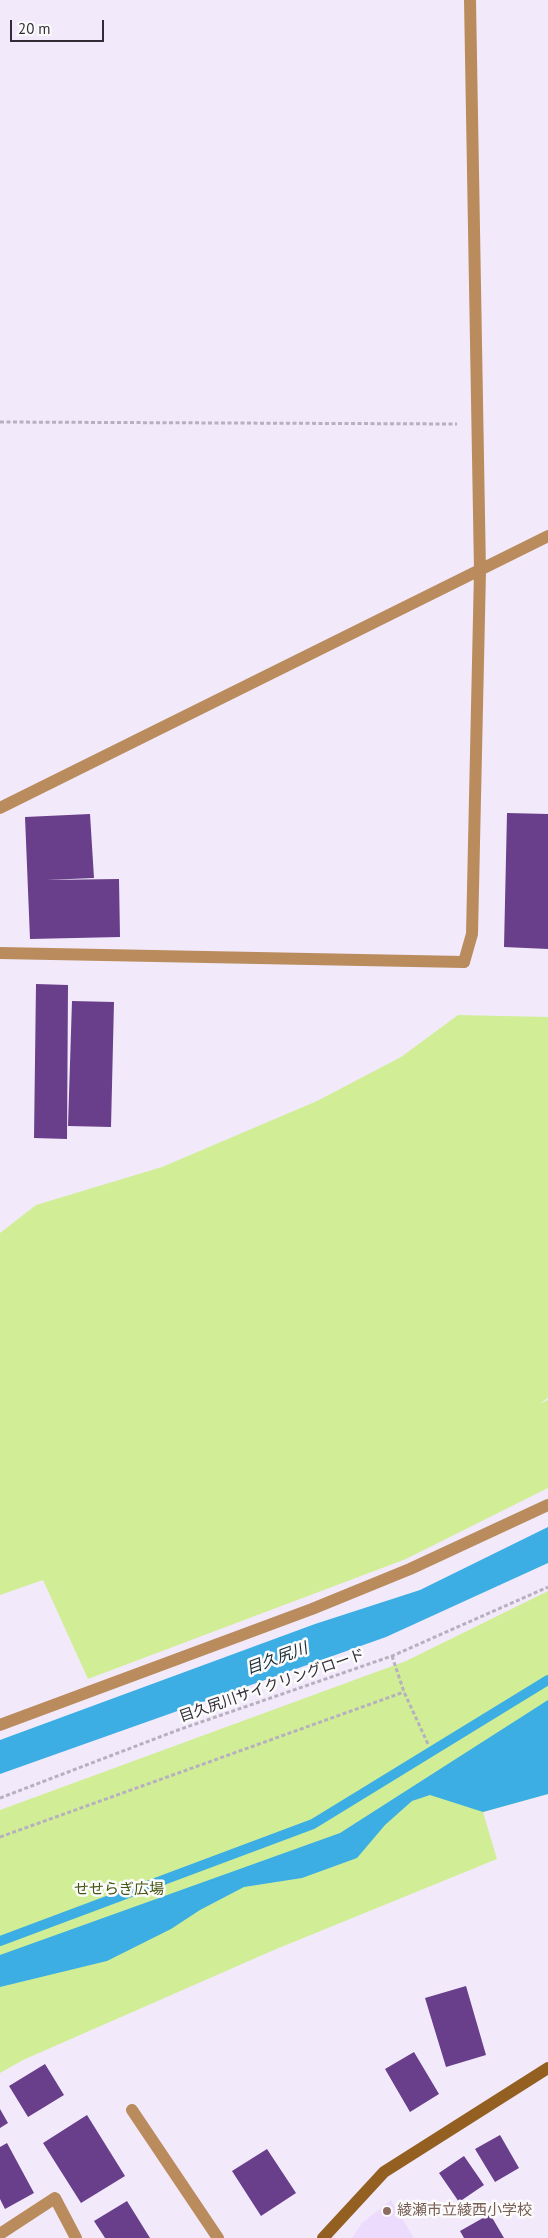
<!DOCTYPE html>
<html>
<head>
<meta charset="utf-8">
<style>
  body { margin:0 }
  #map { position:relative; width:548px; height:2238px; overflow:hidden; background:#f2eafb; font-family:"PT Sans",sans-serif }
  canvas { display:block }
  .scale { position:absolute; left:10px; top:20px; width:94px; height:22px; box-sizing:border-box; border:2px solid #322c37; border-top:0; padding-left:6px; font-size:15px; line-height:18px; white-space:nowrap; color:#322c37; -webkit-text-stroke:4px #fbfbfb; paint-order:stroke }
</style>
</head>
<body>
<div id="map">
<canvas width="548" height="2238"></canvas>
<div class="scale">20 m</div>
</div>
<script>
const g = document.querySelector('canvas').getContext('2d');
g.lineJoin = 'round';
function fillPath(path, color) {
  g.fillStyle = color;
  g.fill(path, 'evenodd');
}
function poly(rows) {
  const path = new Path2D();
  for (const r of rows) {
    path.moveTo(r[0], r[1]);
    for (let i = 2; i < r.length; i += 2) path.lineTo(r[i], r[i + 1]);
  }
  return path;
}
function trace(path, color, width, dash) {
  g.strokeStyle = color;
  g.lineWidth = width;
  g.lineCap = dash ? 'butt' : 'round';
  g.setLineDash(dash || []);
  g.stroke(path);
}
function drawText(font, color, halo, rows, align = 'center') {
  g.font = font + ' "PT Sans","Noto Sans JP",sans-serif';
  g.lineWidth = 5;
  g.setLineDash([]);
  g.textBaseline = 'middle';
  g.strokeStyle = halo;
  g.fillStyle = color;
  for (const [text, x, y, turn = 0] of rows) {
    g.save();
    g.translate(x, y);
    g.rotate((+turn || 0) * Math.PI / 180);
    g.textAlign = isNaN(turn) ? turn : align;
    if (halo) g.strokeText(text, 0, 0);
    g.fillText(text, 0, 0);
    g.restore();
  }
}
fillPath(poly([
  [391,2200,414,2238,352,2238,362,2223]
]), '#eddbfe');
fillPath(poly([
  [458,1015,548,1017,548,1398,539,1404,548,1400,548,1488,406,1559,88,1679,43,1580,0,1595,0,1233,36,1205,162,1167,317,1101,401,1057],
  [548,1591,548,1794,483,1812,497,1859,274,1950,23,2060,0,2073,0,1810,406,1661]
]), '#d1ee97');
fillPath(poly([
  [548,1527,548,1563,386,1637,0,1774,0,1740,315,1624,420,1590],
  [548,1700,548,1794,483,1812,430,1795,412,1801,385,1825,357,1858,302,1878,244,1887,200,1910,171,1929,107,1961,0,1987,0,1955,340,1833]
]), '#3caee4');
trace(poly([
  [0,1941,313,1824,548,1680]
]), '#3caee4', 10);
fillPath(poly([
  [507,813,548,814,548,949,504,947],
  [90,814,94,878,46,880,119,879,120,937,30,939,25,817],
  [36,984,68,985,67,1139,34,1138],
  [72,1001,114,1002,111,1127,68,1126],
  [466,1986,486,2055,446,2067,425,1998],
  [414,2052,439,2094,410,2112,385,2069],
  [45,2064,64,2095,28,2117,9,2086],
  [0,2109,8,2123,0,2128],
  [87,2115,125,2176,81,2203,43,2143],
  [500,2135,519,2168,495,2182,475,2149],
  [7,2143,34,2193,5,2209,0,2199,0,2147],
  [267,2149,296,2193,261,2216,232,2171],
  [464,2156,484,2185,459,2202,439,2173],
  [127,2201,150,2238,105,2238,94,2221],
  [490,2214,504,2238,464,2238,460,2231]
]), '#693e8a');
trace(poly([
  [0,422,457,424],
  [392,1656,404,1692,428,1744],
  [0,1798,178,1730,392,1656,548,1587],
  [0,1837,404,1692]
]), '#b7b0bf', 3, [4, 2.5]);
trace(poly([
  [0,953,464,962],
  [132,2110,218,2238],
  [0,2234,55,2198,76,2238]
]), '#ba8c5d', 12);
trace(poly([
  [0,808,548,536],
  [464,962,472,934,480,571,470,0],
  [0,1725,312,1609,410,1569,548,1505]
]), '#ba8c5d', 12);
trace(poly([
  [323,2238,384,2172,548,2068]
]), '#946022', 12);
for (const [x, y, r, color] of [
  [387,2211,5,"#8d6e63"]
]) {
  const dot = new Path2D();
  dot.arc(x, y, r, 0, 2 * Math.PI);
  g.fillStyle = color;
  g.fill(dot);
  trace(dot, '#fbfbfb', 2);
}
drawText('15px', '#322c37', '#fbfbfb', [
  ["目久尻川サイクリングロード",272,1686,-19]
]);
drawText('15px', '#435511', '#fbfbfb', [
  ["せせらぎ広場",119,1890]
]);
drawText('15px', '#785e54', '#fbfbfb', [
  ["綾瀬市立綾西小学校",397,2211]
], 'left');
drawText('italic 16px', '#1b2e38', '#fbfbfb', [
  ["目久尻川",277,1659,-20]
]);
</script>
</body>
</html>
